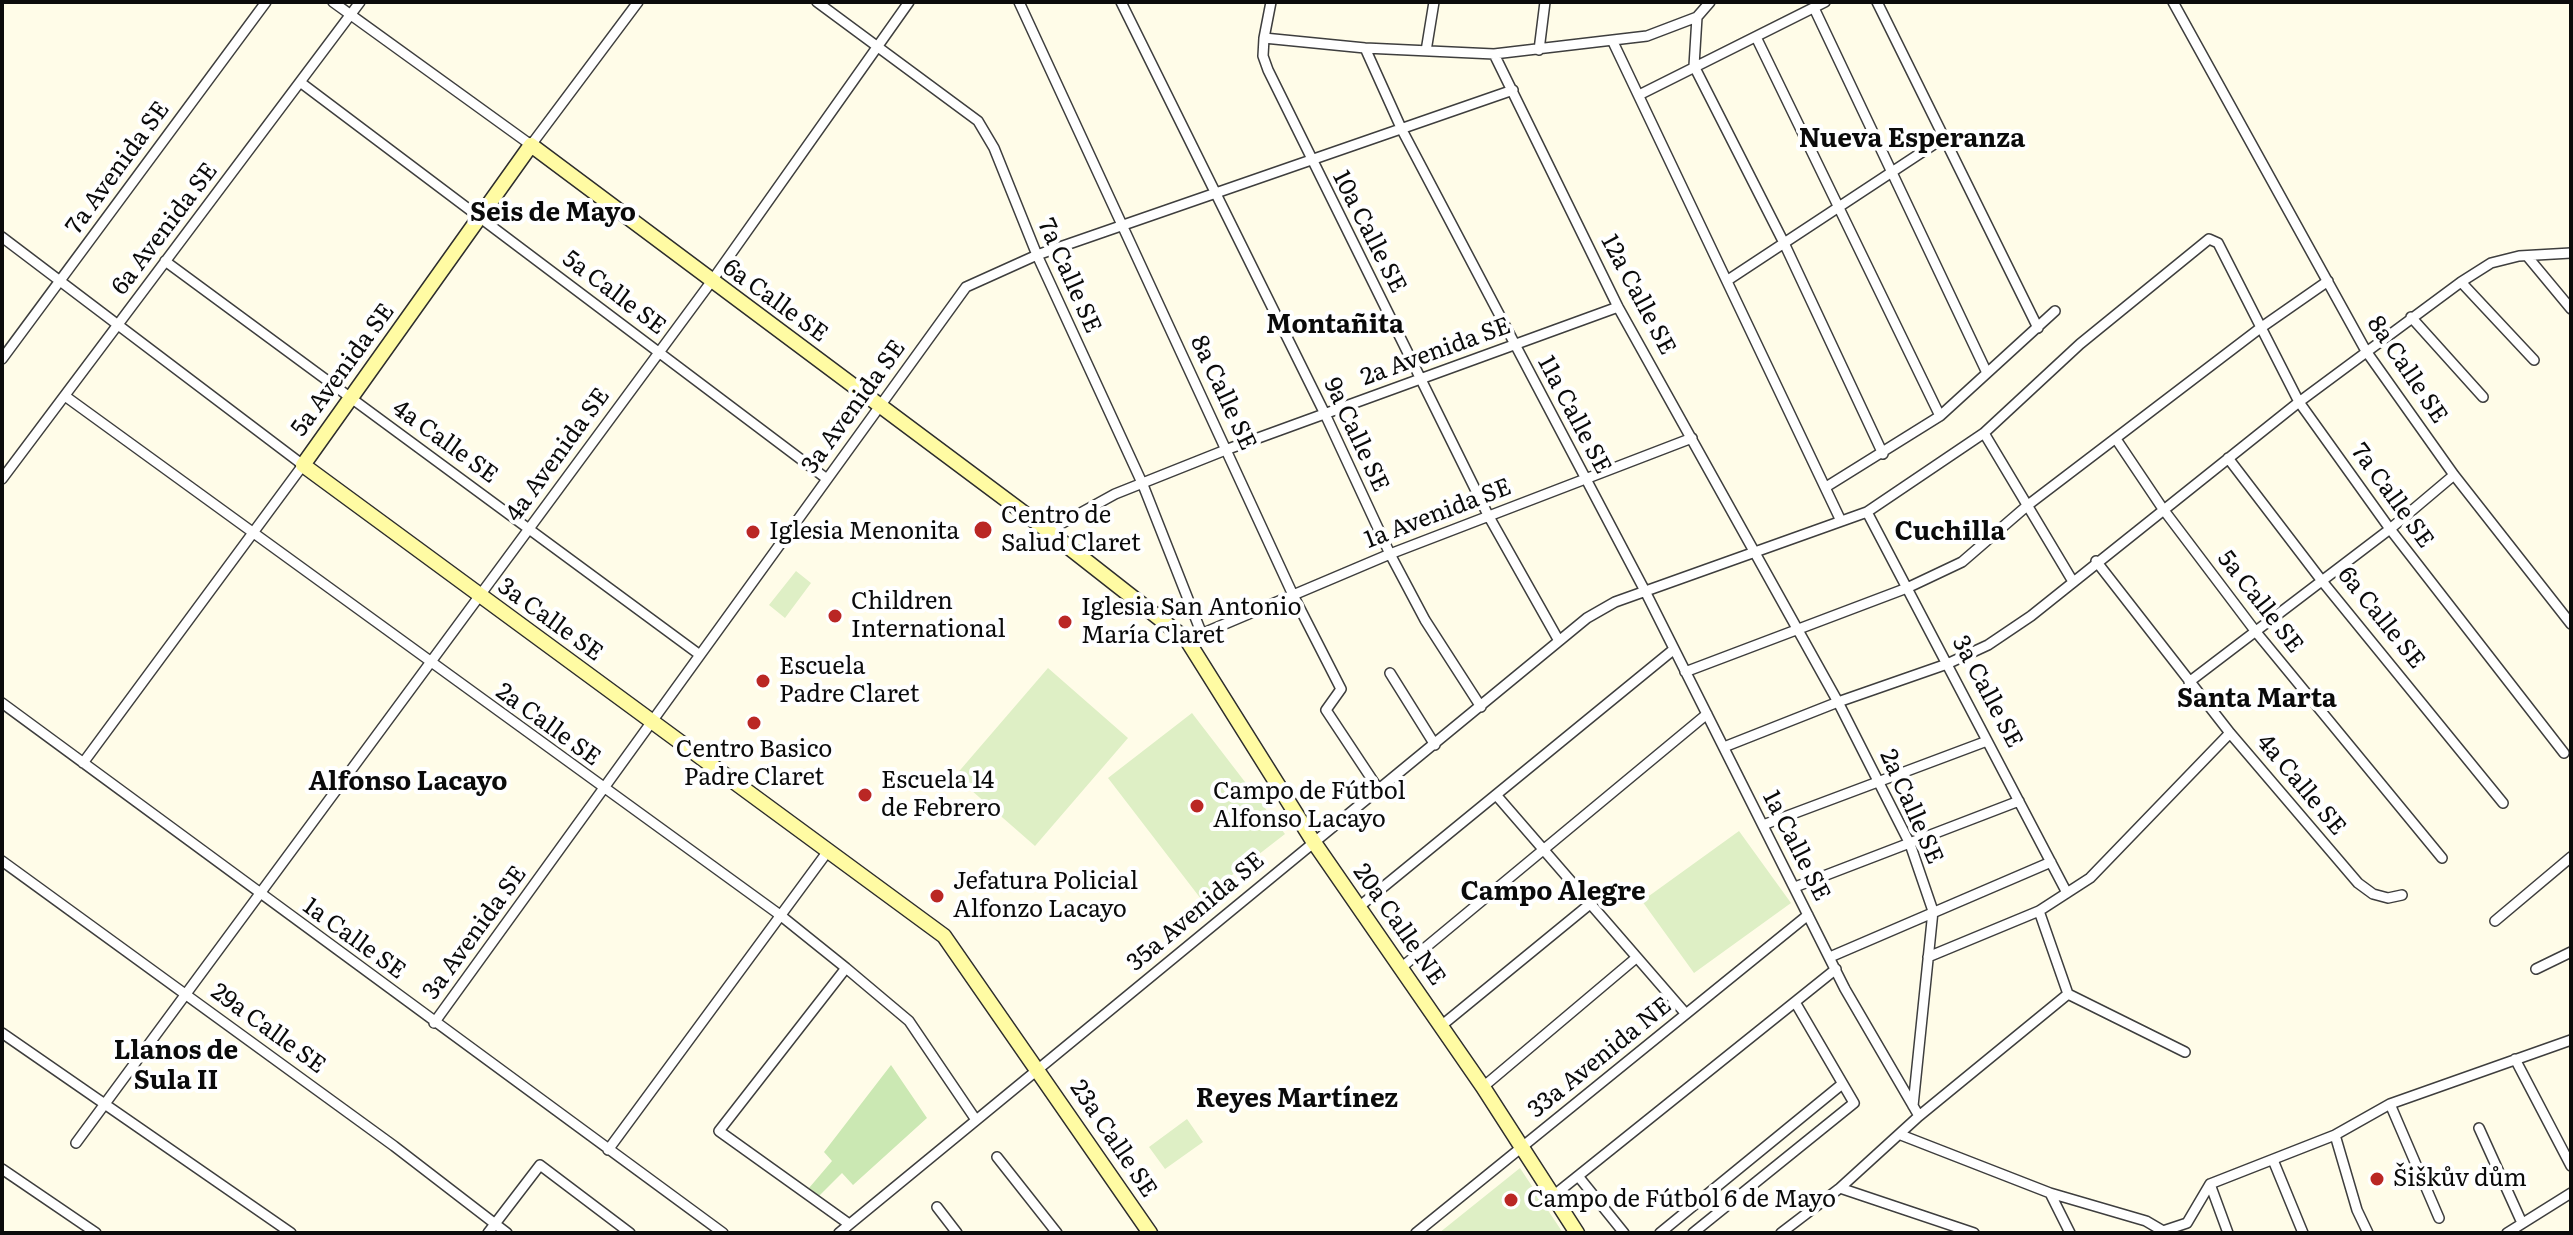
<!DOCTYPE html>
<html>
<head>
<meta charset="utf-8">
<style>
  body { margin:0 }
  #map { position:relative; width:2573px; height:1235px; overflow:hidden; background:#fffce8; font-family:Literata,serif }
  canvas { display:block }
  .frame { position:absolute; inset:0; border:4px solid #0b0b0b; pointer-events:none }
</style>
</head>
<body>
<div id="map">
<canvas width="2573" height="1235"></canvas>
<div class="frame"></div>
</div>
<script>
const g = document.querySelector('canvas').getContext('2d');
g.lineJoin = 'round';
function fillPath(path, color) {
  g.fillStyle = color;
  g.fill(path, 'evenodd');
}
function poly(rows) {
  const path = new Path2D();
  for (const r of rows) {
    path.moveTo(r[0], r[1]);
    for (let i = 2; i < r.length; i += 2) path.lineTo(r[i], r[i + 1]);
  }
  return path;
}
function trace(path, color, width, dash) {
  g.strokeStyle = color;
  g.lineWidth = width;
  g.lineCap = dash ? 'butt' : 'round';
  g.setLineDash(dash || []);
  g.stroke(path);
}
function drawText(font, color, halo, rows, align = 'center') {
  g.font = font + ' Literata,serif';
  g.lineWidth = 8;
  g.setLineDash([]);
  g.textBaseline = 'middle';
  g.strokeStyle = halo;
  g.fillStyle = color;
  for (const [text, x, y, turn = 0] of rows) {
    g.save();
    g.translate(x, y);
    g.rotate((+turn || 0) * Math.PI / 180);
    g.textAlign = isNaN(turn) ? turn : align;
    if (halo) g.strokeText(text, 0, 0);
    g.fillText(text, 0, 0);
    g.restore();
  }
}
fillPath(poly([
  [891,1065,927,1118,853,1185,842,1173,819,1196,809,1188,832,1161,824,1152]
]), '#cbe8b3');
fillPath(poly([
  [796,571,811,583,785,618,769,605],
  [1048,668,1128,738,1035,846,955,776],
  [1192,713,1285,834,1201,899,1108,778],
  [1739,831,1791,903,1694,973,1642,901],
  [1187,1119,1203,1142,1165,1169,1149,1147],
  [1520,1168,1563,1233,1439,1233]
]), '#deefc5');
const street = poly([
  [333,2,531,145,638,2],
  [817,2,978,121,994,148,1037,255,1143,485,1201,632],
  [1019,2,1293,595,1341,689,1326,710,1379,790],
  [1121,2,1325,414,1390,554,1425,620,1481,707],
  [1271,2,1264,38,1263,56,1268,70,1488,515,1559,641],
  [1877,2,2038,328],
  [2173,2,2366,351,2454,475,2571,624],
  [1814,8,1987,373],
  [1697,17,1694,66,1784,243,1883,454],
  [1756,37,1940,416],
  [1264,38,1365,48,1494,54,1647,36,1697,17,1710,2],
  [1613,42,1841,521],
  [1365,48,1402,130,1645,591,1845,989,1919,1116],
  [1539,50,1545,2],
  [1426,51,1434,2],
  [1494,54,1618,307,1838,702,1910,844,1933,911,1913,1106],
  [300,82,827,479],
  [1639,95,1825,2],
  [2,237,303,465,83,763],
  [2527,256,2571,309],
  [165,261,700,655],
  [1728,280,1945,137],
  [2461,282,2534,360],
  [2411,317,2483,397],
  [2,359,266,2],
  [65,396,780,915,846,968,909,1021,976,1120],
  [1984,433,2072,580],
  [2116,439,2163,509,2256,632,2442,858],
  [2228,458,2322,581,2503,803],
  [2,479,360,2],
  [1826,487,1940,416,2055,311],
  [1867,512,2067,893],
  [1048,531,1115,494,1228,449,1618,307],
  [2096,561,2230,733,2358,883,2373,894,2388,898,2402,895],
  [1187,640,1390,554,1692,438],
  [1685,672,1907,588,1962,562,2028,505,2259,329,2328,281],
  [1390,673,1435,745],
  [2189,682,2390,529,2454,475],
  [2,703,723,1233],
  [1724,747,1838,702,1947,664,1988,645,2031,616,2299,402,2461,282,2491,263,2519,256,2571,253],
  [1497,796,1686,1014],
  [1763,825,1987,741],
  [2,861,394,1146,507,1233],
  [1795,887,2019,801],
  [1360,906,1673,650],
  [2039,911,2068,994,2185,1052],
  [2495,921,2571,857],
  [1830,957,2051,862],
  [1928,957,2039,911,2090,878,2230,733],
  [1402,967,1707,714],
  [846,968,719,1131,849,1224],
  [2536,969,2571,952],
  [434,1023,966,287,1037,255,1513,90],
  [1441,1026,1590,904],
  [2,1033,291,1233],
  [2515,1059,2571,1166],
  [1483,1087,1636,958],
  [2390,1104,2439,1218],
  [2479,1128,2522,1223],
  [1901,1135,2050,1193,2146,1221,2163,1231,2187,1223,2210,1184,2335,1135,2390,1104,2571,1040],
  [2335,1135,2357,1210,2368,1233],
  [76,1143,711,282,909,2],
  [608,1150,828,851],
  [997,1157,1057,1233],
  [2273,1160,2303,1233],
  [2,1169,96,1233],
  [1578,1176,1624,1233],
  [2210,1184,2228,1233],
  [1840,1188,1974,1233],
  [2050,1193,2070,1233],
  [1553,1196,1836,969],
  [937,1207,957,1233],
  [488,1233,540,1165,630,1233],
  [839,1233,1587,618,1615,602,1867,512,1984,433,2080,344,2209,239,2218,243,2299,402,2390,529,2564,753],
  [1416,1233,1808,915],
  [1660,1233,1841,1085],
  [1693,1233,1854,1103,1795,1002],
  [1781,1233,1840,1188,1919,1116,2068,994],
  [2507,1233,2571,1193]
]);
const secondary = poly([
  [1150,1233,944,936,303,465,531,145,1048,531,1187,640,1313,841,1483,1087,1577,1233]
]);
trace(street, '#3e3e3e', 12);
trace(secondary, '#2d2d2d', 17);
trace(street, '#fff', 9);
trace(secondary, '#fffba3', 14);
for (const [x, y, r, color] of [
  [983,530,10,"#ba2724"],
  [753,532,8,"#ba2724"],
  [835,616,8,"#ba2724"],
  [1065,622,8,"#ba2724"],
  [763,681,8,"#ba2724"],
  [754,723,8,"#ba2724"],
  [865,795,8,"#ba2724"],
  [1197,806,8,"#ba2724"],
  [937,896,8,"#ba2724"],
  [2377,1179,8,"#ba2724"],
  [1511,1200,8,"#ba2724"]
]) {
  const dot = new Path2D();
  dot.arc(x, y, r, 0, 2 * Math.PI);
  g.fillStyle = color;
  g.fill(dot);
  trace(dot, '#fff', 3);
}
drawText('24px', '#0b0b0b', '#fff', [
  ["7a Avenida SE",118,168,-54],
  ["6a Avenida SE",165,229,-53],
  ["10a Calle SE",1369,232,63],
  ["7a Calle SE",1069,276,66],
  ["5a Calle SE",614,293,37],
  ["12a Calle SE",1638,295,62],
  ["6a Calle SE",775,301,36],
  ["2a Avenida SE",1436,352,-20],
  ["5a Avenida SE",343,370,-54],
  ["8a Calle SE",2407,370,56],
  ["8a Calle SE",1223,393,65],
  ["3a Avenida SE",854,407,-54],
  ["11a Calle SE",1574,415,62],
  ["9a Calle SE",1356,435,65],
  ["4a Calle SE",445,442,36],
  ["4a Avenida SE",558,455,-54],
  ["7a Calle SE",2392,496,54],
  ["1a Avenida SE",1438,514,-21],
  ["5a Calle SE",2260,602,52],
  ["6a Calle SE",2381,618,51],
  ["3a Calle SE",550,620,36],
  ["3a Calle SE",1987,692,62],
  ["2a Calle SE",548,725,36],
  ["4a Calle SE",2301,785,50],
  ["2a Calle SE",1911,807,66],
  ["1a Calle SE",1796,846,63],
  ["35a Avenida SE",1196,912,-40],
  ["20a Calle NE",1399,925,55],
  ["3a Avenida SE",475,933,-54],
  ["1a Calle SE",354,939,36],
  ["29a Calle SE",268,1029,36],
  ["33a Avenida NE",1600,1058,-39],
  ["23a Calle SE",1113,1139,56]
]);
drawText('24px', '#0b0b0b', '#fff', [
  ["Centro de",1001,516],
  ["Salud Claret",1001,544],
  ["Iglesia Menonita",769,532],
  ["Children",851,602],
  ["International",851,630],
  ["Iglesia San Antonio",1081,608],
  ["María Claret",1081,636],
  ["Escuela",779,667],
  ["Padre Claret",779,695],
  ["Centro Basico",754,750,"center"],
  ["Padre Claret",754,778,"center"],
  ["Escuela 14",881,781],
  ["de Febrero",881,809],
  ["Campo de Fútbol",1213,792],
  ["Alfonso Lacayo",1213,820],
  ["Jefatura Policial",953,882],
  ["Alfonzo Lacayo",953,910],
  ["Šiškův dům",2393,1179],
  ["Campo de Fútbol 6 de Mayo",1527,1200]
], 'left');
drawText('bold 26px', '#0b0b0b', '#fff', [
  ["Nueva Esperanza",1912,139],
  ["Seis de Mayo",553,213],
  ["Montañita",1335,325],
  ["Cuchilla",1950,532],
  ["Santa Marta",2257,699],
  ["Alfonso Lacayo",408,782],
  ["Campo Alegre",1553,892],
  ["Llanos de",176,1051],
  ["Sula II",176,1081],
  ["Reyes Martínez",1297,1099]
]);
</script>
</body>
</html>
